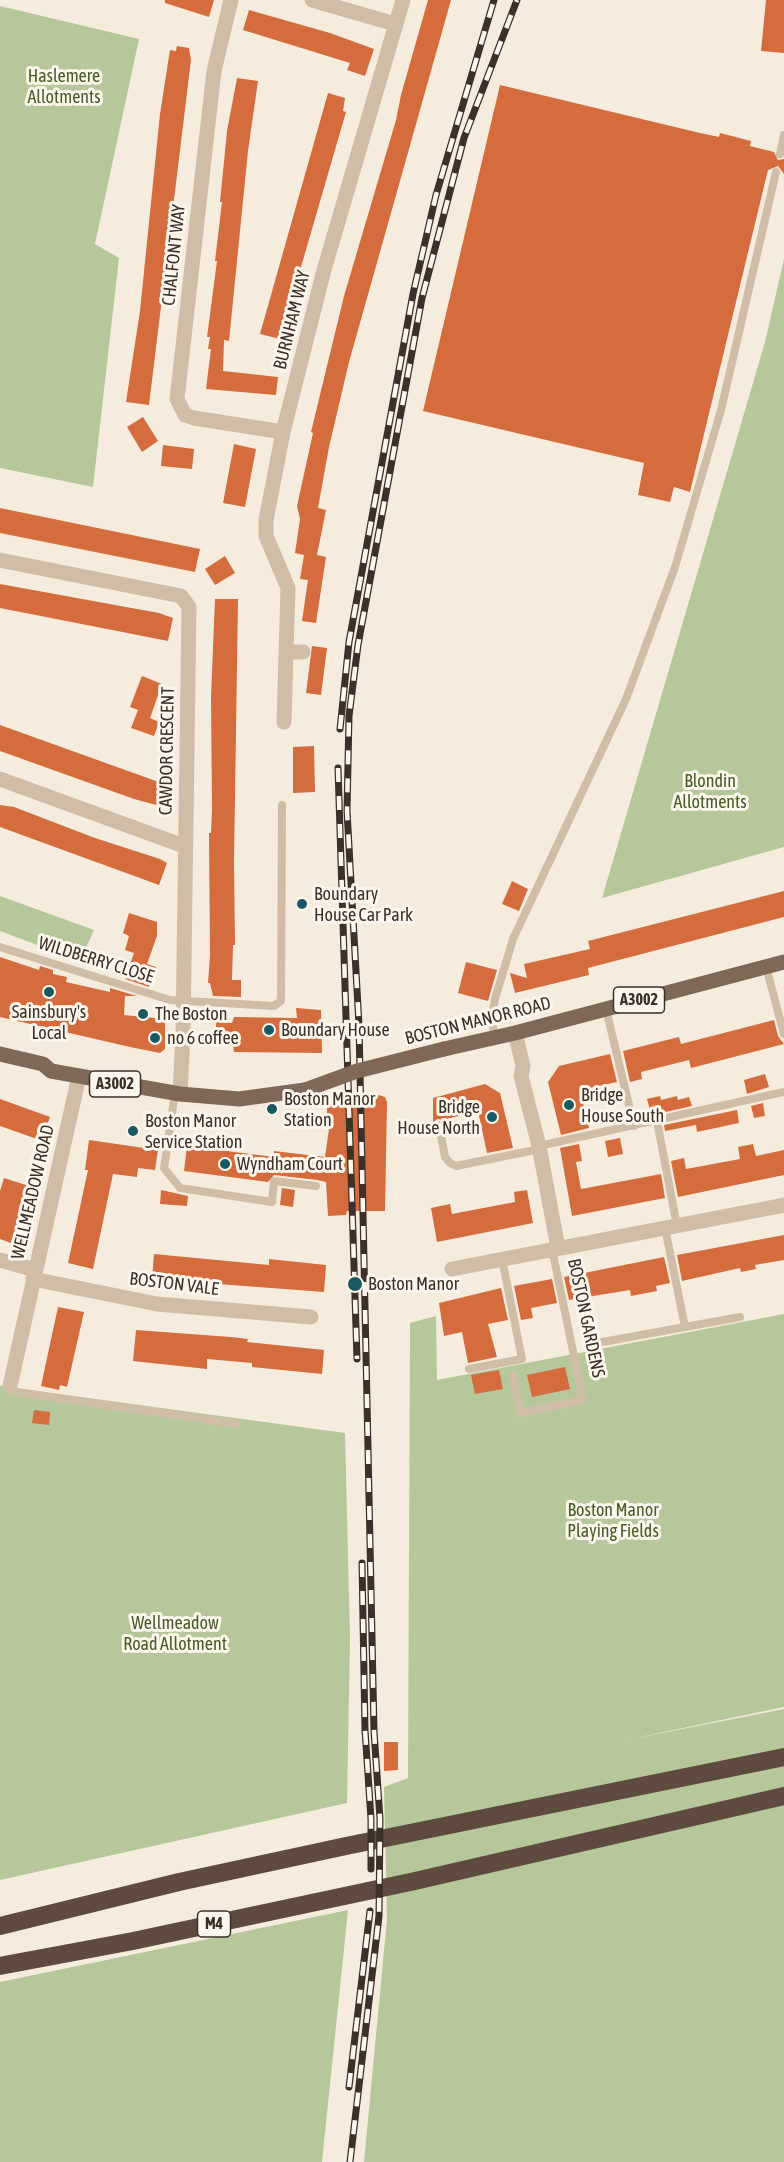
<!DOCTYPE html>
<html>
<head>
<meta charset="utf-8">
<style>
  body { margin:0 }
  canvas { display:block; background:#f6ecde }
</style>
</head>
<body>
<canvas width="784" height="2162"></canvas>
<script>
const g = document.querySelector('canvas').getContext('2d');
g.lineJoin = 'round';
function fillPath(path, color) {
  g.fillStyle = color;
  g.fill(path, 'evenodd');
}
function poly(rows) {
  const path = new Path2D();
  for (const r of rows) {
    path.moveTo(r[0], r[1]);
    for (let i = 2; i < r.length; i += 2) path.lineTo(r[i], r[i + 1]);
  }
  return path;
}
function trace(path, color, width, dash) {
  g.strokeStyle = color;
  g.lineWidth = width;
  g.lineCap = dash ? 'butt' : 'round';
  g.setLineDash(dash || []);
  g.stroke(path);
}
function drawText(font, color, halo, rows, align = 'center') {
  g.font = font + ' "Asap Condensed",sans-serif';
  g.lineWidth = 6;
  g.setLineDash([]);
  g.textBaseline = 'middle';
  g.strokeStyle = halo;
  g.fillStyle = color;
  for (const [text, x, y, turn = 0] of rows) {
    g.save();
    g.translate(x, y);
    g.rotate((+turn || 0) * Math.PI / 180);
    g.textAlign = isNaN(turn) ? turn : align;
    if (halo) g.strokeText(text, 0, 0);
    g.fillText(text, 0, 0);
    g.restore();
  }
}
fillPath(poly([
  [0,6,139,39,95,244,119,258,93,487,0,468],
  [784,259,784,847,602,898,765,342],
  [0,896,94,930,80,961,0,931],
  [784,1314,784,1707,626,1740,784,1709,784,2162,364,2162,387,1919,384,1787,408,1778,410,1323,436,1316,437,1380],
  [0,1386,345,1433,350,1638,347,1803,0,1880],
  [348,1910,322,2162,0,2162,0,1982]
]), '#b6c79c');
fillPath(poly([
  [165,0,214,0,209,17,165,3],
  [428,0,451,0,349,362,329,447,318,508,326,510,317,555,326,557,316,623,302,621,308,580,300,579,304,555,295,553,300,519,297,506,313,433,311,432,344,296,396,120,401,95],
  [766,0,784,0,784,53,761,51],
  [249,10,330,33,374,49,365,76,347,70,350,63,243,30],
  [177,46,189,48,191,60,149,405,126,402,140,311,160,114,170,50,176,51],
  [237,78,258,81,248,151,229,341,224,340,223,371,278,377,276,395,206,389,211,349,208,349,210,337,207,337,217,261,215,261,222,202,220,202,227,131],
  [500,85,700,133,719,137,720,133,751,141,750,146,774,152,778,160,784,159,784,174,778,166,768,170,690,492,674,487,670,502,638,495,644,463,423,411],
  [328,93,345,98,343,111,346,112,301,267,296,273,288,299,291,300,291,307,280,339,260,334],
  [143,417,158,441,142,452,127,427],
  [234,444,256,449,245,507,223,503],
  [163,445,194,449,192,469,161,466],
  [0,508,200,549,195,572,0,533],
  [225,556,235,573,215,585,205,569],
  [0,584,159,613,173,618,168,641,0,608],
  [215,599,238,599,234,861,235,945,233,945,232,980,241,980,241,997,213,996,210,983,208,983,210,956,209,833,211,833,212,809,211,697],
  [312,646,327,648,321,695,306,693],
  [142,676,162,684,150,718,159,722,154,736,131,728,138,710,130,707],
  [0,725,167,785,160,806,134,799,0,751],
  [314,746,315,792,293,793,293,747],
  [0,805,14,807,95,838,160,859,167,863,159,885,0,827],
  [512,881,528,889,519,911,502,904],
  [784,891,784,917,588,968,589,975,515,993,510,973,527,978,524,964,590,949,588,941],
  [129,913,157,922,157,936,147,964,156,967,149,987,125,979,134,953,125,950,129,936,123,933],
  [0,957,39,970,40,966,53,970,53,974,67,977,66,982,110,992,110,988,137,996,125,996,124,1015,165,1019,165,1049,160,1053,130,1047,0,1017],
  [466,962,497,970,488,1001,458,993],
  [296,1008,321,1010,322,1053,234,1052,232,1036,216,1037,216,1022,232,1023,234,1017,297,1018],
  [774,1020,778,1036,784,1044,691,1068,689,1060,641,1072,642,1079,630,1082,623,1051,679,1037,681,1044],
  [610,1054,617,1082,580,1090,589,1128,561,1135,548,1082,559,1066],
  [765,1074,769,1087,747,1094,744,1080],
  [485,1084,500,1093,513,1148,487,1153,478,1111,443,1120,437,1119,433,1123,433,1098],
  [376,1094,385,1097,387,1102,385,1211,347,1211,346,1215,328,1216,326,1182,317,1180,274,1175,268,1182,184,1171,187,1146,274,1157,274,1151,325,1157,330,1122,327,1122,327,1108,336,1103,364,1103],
  [660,1096,661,1100,677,1096,678,1100,689,1097,692,1106,639,1118,637,1112,650,1110,647,1099],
  [0,1099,50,1117,44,1134,39,1133,37,1139,0,1126],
  [763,1103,765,1116,754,1118,751,1106],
  [737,1110,739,1123,697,1132,696,1125,665,1131,664,1125],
  [620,1138,623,1154,608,1157,605,1141],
  [89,1140,158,1150,155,1170,138,1168,137,1177,113,1174,93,1269,68,1263,88,1170,85,1170],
  [579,1144,582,1161,576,1162,581,1189,661,1174,665,1198,572,1216,560,1148],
  [753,1144,756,1156,784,1150,784,1175,678,1197,671,1161,684,1158,686,1169,740,1159,738,1147],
  [4,1178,29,1186,11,1243,0,1239,0,1191],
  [282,1188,295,1190,293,1207,280,1205],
  [161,1190,188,1196,187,1206,160,1204],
  [527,1190,533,1223,437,1242,431,1208,450,1204,452,1214,515,1202,514,1192],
  [784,1235,784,1260,755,1265,756,1269,741,1272,740,1268,682,1281,677,1255],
  [154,1254,269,1265,269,1259,326,1265,324,1292,152,1279],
  [664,1257,670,1283,656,1286,657,1291,631,1296,630,1290,569,1300,564,1277],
  [552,1279,557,1303,531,1308,533,1318,521,1320,514,1286],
  [501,1288,508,1320,488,1324,497,1357,468,1363,462,1332,444,1336,439,1303],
  [58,1307,84,1312,67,1387,60,1385,59,1390,41,1386],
  [136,1330,231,1337,248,1339,247,1342,324,1350,322,1374,252,1367,252,1363,207,1359,207,1369,133,1361],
  [565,1367,570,1389,532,1397,527,1375],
  [499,1370,503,1389,475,1394,471,1375],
  [34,1410,50,1412,49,1425,32,1423],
  [384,1742,398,1742,398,1770,384,1771]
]), '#d46c3e');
trace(poly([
  [780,154,784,135],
  [0,947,170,1000,274,1006,281,1001,282,805],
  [766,967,784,1034],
  [606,1009,634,1126],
  [494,1038,492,1017,495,999,513,939,626,699,675,567,721,410,776,172],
  [175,1093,164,1168,180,1188,272,1202,274,1181,316,1186],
  [657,1121,677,1226],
  [439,1125,445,1157,450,1163,456,1166,540,1149],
  [539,1146,784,1092],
  [665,1228,685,1327],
  [597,1343,740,1317],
  [469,1369,522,1359,502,1259],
  [513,1375,520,1413,583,1400,552,1249],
  [10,1386,10,1391,238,1424]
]), '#d0bda8', 8);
trace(poly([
  [231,0,214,71,177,399,185,415,194,418,283,432],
  [312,0,395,24],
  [0,560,181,596,189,607,183,1034,180,1094],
  [286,652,303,652],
  [284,722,288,588,266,536,266,520,283,432,324,270,403,0],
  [0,779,184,846],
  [515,1033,523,1066,521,1076,539,1146,558,1248],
  [0,1260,35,1270],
  [452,1269,784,1205],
  [33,1279,157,1304,311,1317],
  [10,1386,79,1076]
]), '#d0bda8', 15);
trace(poly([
  [444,1049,515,1033,784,962],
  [0,1054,43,1064,51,1071,180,1094,239,1099,305,1090]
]), '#7f6858', 15);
trace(poly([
  [0,1926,179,1882,346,1846,784,1757],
  [0,1966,133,1941,415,1881,784,1796]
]), '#5e4a3f', 18);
const rail = poly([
  [340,729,349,642,413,294,436,195,494,0],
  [338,768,357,1359],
  [362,1563,365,1730,371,1819,371,1869],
  [349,2087,370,1911],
  [350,2162,379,1916,380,1819,374,1731,359,1025,347,811,349,716,358,645,422,298,464,138,517,0]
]);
trace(rail, '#3c3029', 7);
trace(rail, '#fcf6ec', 4.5, [14]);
trace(poly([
  [305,1090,357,1071,444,1049]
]), '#7f6858', 15);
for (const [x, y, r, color] of [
  [302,904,6,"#195963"],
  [49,992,6,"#195963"],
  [143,1014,6,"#195963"],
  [269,1030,6,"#195963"],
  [155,1038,6,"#195963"],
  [569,1105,6,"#195963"],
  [272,1109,6,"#195963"],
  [492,1117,6,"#195963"],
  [133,1131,6,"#195963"],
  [225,1164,6,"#195963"],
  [355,1284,8,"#195963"]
]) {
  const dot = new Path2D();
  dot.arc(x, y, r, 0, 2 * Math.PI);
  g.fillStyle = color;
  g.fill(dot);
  trace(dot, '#fcf6ec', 2);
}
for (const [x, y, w] of [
  [639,1000,51],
  [115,1084,51],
  [214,1924,33]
]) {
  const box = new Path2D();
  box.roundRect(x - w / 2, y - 13, w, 26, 4.5);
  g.fillStyle = '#fcf6ec';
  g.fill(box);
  trace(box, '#3c3029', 1.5);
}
drawText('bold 16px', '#3c3029', null, [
  ["A3002",639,1000],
  ["A3002",115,1084],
  ["M4",214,1924]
]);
drawText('18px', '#475d29', '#fcf6ec', [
  ["Haslemere",64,76],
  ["Allotments",64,97],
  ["Blondin",710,781],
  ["Allotments",710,802],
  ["Boston Manor",613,1510],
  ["Playing Fields",613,1531],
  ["Wellmeadow",175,1623],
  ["Road Allotment",175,1644]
]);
drawText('18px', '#3c3029', '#fcf6ec', [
  ["CHALFONT WAY",174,255,-84],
  ["BURNHAM WAY",292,320,-76],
  ["CAWDOR CRESCENT",167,751,-89],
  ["WILDBERRY CLOSE",96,960,17],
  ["BOSTON MANOR ROAD",478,1021,-14],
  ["WELLMEADOW ROAD",33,1192,-77],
  ["BOSTON VALE",174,1284,7],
  ["BOSTON GARDENS",586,1318,78]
]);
drawText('18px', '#3c3029', '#fcf6ec', [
  ["Boundary",314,894],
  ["House Car Park",314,915],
  ["Sainsbury's",49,1012,"center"],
  ["Local",49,1033,"center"],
  ["The Boston",155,1014],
  ["Boundary House",281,1030],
  ["no 6 coffee",167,1038],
  ["Bridge",581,1095],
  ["House South",581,1116],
  ["Boston Manor",284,1099],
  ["Station",284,1120],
  ["Bridge",480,1107,"right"],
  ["House North",480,1128,"right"],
  ["Boston Manor",145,1121],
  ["Service Station",145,1142],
  ["Wyndham Court",237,1164],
  ["Boston Manor",368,1284]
], 'left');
</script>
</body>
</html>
